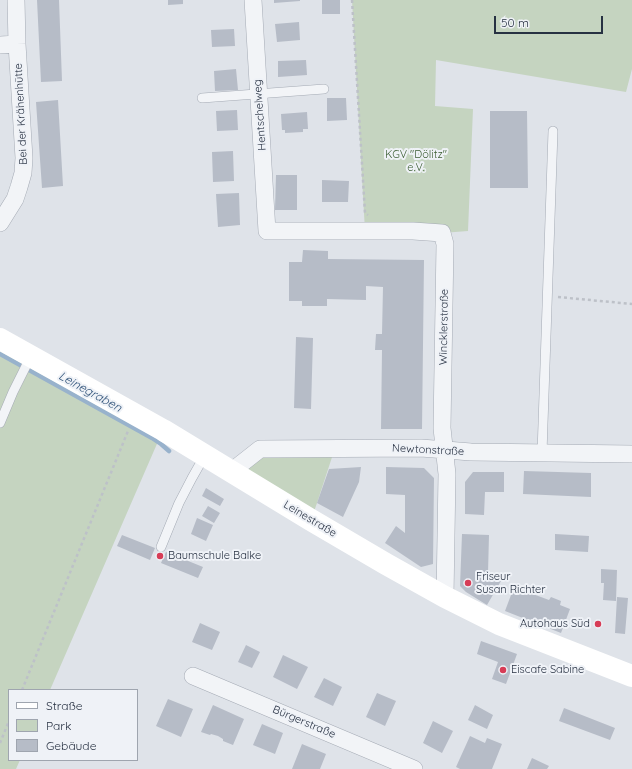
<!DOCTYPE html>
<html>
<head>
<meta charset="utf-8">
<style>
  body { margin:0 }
  #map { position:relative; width:632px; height:769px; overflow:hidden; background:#dfe3e9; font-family:Quicksand,sans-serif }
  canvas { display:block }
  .legend { position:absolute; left:8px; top:689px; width:130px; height:72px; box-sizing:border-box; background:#eff2f7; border:1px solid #9fa5af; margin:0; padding:5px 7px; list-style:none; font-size:12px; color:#273142 }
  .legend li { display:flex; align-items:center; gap:8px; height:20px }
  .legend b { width:20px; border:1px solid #9fa5af }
  .scale { position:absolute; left:494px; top:16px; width:109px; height:18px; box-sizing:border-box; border:2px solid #273142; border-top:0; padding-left:5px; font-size:12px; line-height:14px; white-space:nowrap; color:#273142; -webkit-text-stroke:3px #eff2f7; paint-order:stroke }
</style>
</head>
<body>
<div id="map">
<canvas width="632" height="769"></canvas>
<ul class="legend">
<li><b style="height:5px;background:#fff"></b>Straße</li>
<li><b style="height:11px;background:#c5d4c0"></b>Park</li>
<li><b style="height:11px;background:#b6bcc7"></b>Gebäude</li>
</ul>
<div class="scale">50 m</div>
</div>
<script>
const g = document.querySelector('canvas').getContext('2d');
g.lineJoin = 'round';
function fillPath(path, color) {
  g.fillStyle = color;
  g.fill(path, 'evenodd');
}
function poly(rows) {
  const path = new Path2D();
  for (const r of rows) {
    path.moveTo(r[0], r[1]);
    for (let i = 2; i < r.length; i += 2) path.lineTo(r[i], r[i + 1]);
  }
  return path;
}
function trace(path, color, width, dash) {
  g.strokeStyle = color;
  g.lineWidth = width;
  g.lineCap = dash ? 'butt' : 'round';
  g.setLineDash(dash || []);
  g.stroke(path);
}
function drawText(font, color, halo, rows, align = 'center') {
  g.font = font + ' Quicksand,sans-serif';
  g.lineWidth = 4;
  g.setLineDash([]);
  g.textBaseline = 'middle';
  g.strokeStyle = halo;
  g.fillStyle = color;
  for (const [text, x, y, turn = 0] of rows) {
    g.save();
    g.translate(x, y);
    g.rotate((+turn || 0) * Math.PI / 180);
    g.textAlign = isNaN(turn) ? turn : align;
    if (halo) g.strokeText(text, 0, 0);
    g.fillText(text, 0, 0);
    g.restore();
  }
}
fillPath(poly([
  [352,0,632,0,632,69,626,92,436,60,435,106,473,109,468,231,442,233,365,231],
  [0,339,163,430,50,690,9,690,9,760,20,760,16,769,0,769],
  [335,448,317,503,311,520,232,471,260,449]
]), '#c5d4c0');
trace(poly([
  [0,354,152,438,161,444,169,451]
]), '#98b2cc', 4.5);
fillPath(poly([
  [37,0,59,0,62,81,41,82],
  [168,0,183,0,183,4,168,5],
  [274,0,300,0,300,1,274,3],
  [322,0,340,0,340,14,322,14],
  [299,22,300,40,277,42,275,24],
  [234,29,235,46,212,47,211,30],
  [306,60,307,75,278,77,278,61],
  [236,69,238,90,215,91,214,71],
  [327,98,346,98,347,120,327,121],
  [58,100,63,186,42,188,36,102],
  [237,110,238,130,217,131,216,111],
  [490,111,527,111,528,188,490,188],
  [307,112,308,129,303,129,303,132,285,133,285,130,282,130,281,114],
  [233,151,234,181,213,182,212,152],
  [276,175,297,175,297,210,275,210],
  [322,180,349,181,348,202,322,202],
  [239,193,240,225,218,227,216,194],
  [303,250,328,251,328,259,424,260,422,429,381,429,382,350,375,350,376,334,382,334,383,287,366,286,366,300,327,299,327,306,302,306,302,301,289,301,289,262,302,262],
  [296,337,313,338,311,409,294,408],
  [361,467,359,482,343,517,317,503,329,469],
  [386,467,424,468,434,478,433,564,421,567,385,543,396,526,405,533,405,495,386,494],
  [524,471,591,473,591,497,523,494],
  [473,472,504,472,504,492,485,492,484,515,465,514,465,482],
  [206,488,224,499,220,506,202,496],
  [208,506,220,513,214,523,202,516],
  [197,518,213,525,206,541,191,534],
  [462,534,489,535,488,573,501,581,487,605,466,592,460,586],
  [555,534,589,536,588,552,555,550],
  [122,535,155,548,150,560,117,546],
  [166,552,203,567,198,578,161,563],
  [601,569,617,570,616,601,603,600,604,583,601,583],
  [514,587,549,600,551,597,561,601,560,605,570,609,561,633,505,611],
  [617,597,628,598,625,634,615,633],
  [200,623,220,632,212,650,192,642],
  [481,641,517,654,506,684,492,679,498,662,477,654],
  [246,645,260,652,252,668,238,662],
  [283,655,308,667,297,689,273,677],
  [324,678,342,687,333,706,314,697],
  [377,693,396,701,385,726,366,717],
  [168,699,193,709,181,737,156,726],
  [213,705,244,719,233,745,223,741,223,739,218,736,211,734,210,735,201,732],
  [475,705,493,715,487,729,468,720],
  [564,708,615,728,610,740,559,721],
  [433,721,453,731,442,753,423,743],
  [262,724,283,733,275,754,253,745],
  [470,736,485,743,487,738,502,744,492,769,460,769,456,767],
  [302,744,326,754,320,769,292,769],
  [532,758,549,766,547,769,527,769]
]), '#b6bcc7');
const lane = poly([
  [202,98,324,89],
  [0,423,13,392,31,356],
  [542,453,553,131],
  [161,547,179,503,192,478,205,455]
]);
const street = poly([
  [253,0,267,231,413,231,442,233,445,244,442,428,447,474,445,597],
  [0,45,17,44],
  [0,223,15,199,19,187,23,173,24,158,17,44,16,0],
  [232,471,260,449,421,448,471,452,632,454],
  [193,676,414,769]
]);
trace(lane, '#a4aab4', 10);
trace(street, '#a4aab4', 18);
trace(poly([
  [352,0,365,213,368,215],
  [558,297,632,304],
  [22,690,128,431],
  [0,743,9,721]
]), '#bdc1c8', 2.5, [3, 3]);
trace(lane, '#f2f4f7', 9);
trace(street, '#f2f4f7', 17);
trace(poly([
  [0,339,163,430,311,520,386,564,445,597,499,624,632,676]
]), '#fff', 22);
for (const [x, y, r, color] of [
  [160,556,4,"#d73c56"],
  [468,583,4,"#d73c56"],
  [598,624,4,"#d73c56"],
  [503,670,4,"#d73c56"]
]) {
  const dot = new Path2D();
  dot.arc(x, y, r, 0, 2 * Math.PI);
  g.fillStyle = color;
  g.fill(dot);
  trace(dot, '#eff2f7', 1.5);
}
drawText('11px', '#273142', '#eff2f7', [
  ["Bei der Krähenhütte",21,114,-93],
  ["Hentschelweg",260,115,-94],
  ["Wincklerstraße",444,327,-89],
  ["Newtonstraße",428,450,3],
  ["Leinestraße",310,519,31],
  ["Bürgerstraße",304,722,23]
]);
drawText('11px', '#3c5e33', '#eff2f7', [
  ["KGV \"Dölitz\"",416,155],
  ["e.V.",416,168]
]);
drawText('11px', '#273142', '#eff2f7', [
  ["Baumschule Balke",168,556],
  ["Friseur",476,577],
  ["Susan Richter",476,590],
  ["Autohaus Süd",590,624,"right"],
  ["Eiscafe Sabine",511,670]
], 'left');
drawText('italic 12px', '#2e5178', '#eff2f7', [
  ["Leinegraben",90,392,29]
]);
</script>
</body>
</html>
